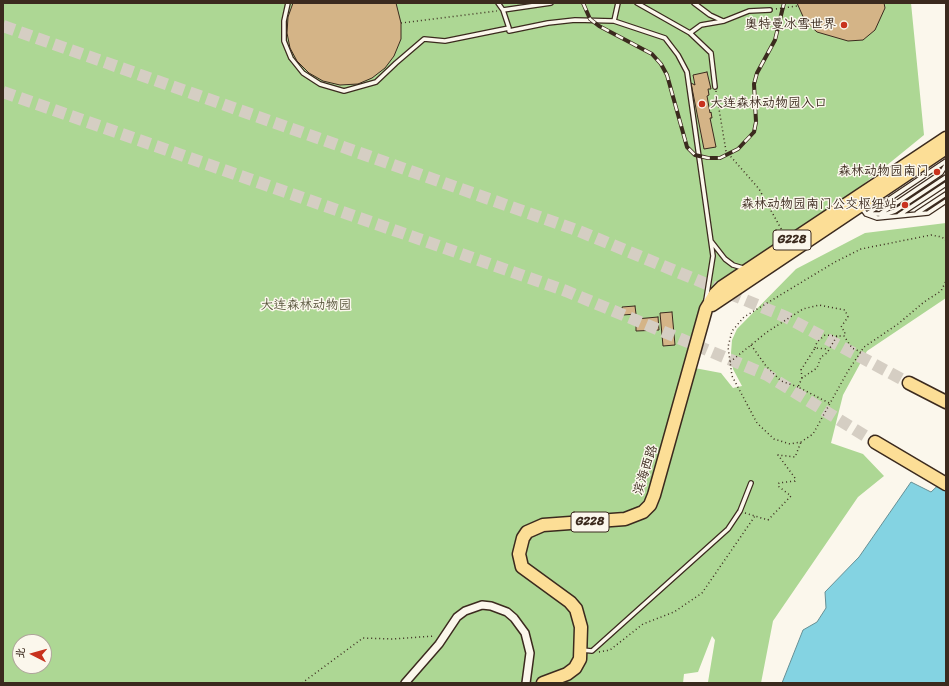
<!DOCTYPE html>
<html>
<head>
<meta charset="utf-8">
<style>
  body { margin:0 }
  #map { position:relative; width:949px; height:686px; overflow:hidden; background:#fbf7ec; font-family:Sriracha,"LXGW WenKai TC",sans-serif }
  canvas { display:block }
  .frame { position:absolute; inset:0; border:4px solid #3b2a1e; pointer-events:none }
  .north { position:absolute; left:12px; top:634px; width:40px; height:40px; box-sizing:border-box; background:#fbf7ec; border:1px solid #aea59a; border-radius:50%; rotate:276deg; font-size:11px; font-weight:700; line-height:16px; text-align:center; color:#3b2a1e }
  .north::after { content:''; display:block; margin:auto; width:14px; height:18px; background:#c8321e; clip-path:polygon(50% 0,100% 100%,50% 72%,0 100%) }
</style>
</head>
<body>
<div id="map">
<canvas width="949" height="686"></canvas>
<div class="frame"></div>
<div class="north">北</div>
</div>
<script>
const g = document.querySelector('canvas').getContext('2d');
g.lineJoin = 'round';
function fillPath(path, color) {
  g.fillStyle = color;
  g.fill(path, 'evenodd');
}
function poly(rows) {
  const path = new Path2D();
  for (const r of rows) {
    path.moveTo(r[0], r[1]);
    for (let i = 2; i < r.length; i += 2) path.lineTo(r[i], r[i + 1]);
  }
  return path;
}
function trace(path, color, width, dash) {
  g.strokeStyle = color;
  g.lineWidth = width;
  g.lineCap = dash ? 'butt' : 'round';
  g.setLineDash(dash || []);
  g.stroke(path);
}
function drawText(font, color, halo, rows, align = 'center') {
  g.font = font + ' Sriracha,"LXGW WenKai TC",sans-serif';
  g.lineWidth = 3;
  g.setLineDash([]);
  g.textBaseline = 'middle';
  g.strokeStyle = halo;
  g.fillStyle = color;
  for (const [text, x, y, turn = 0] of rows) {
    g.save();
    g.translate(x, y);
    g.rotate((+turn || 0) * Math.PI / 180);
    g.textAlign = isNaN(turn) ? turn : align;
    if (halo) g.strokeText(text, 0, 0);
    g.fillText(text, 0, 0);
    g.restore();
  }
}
fillPath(poly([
  [3,3,911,3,924,135,698,319,684,366,721,373,733,388,742,386,733,369,731,353,732,340,737,329,796,269,865,233,946,223,946,298,867,351,843,395,831,443,863,454,884,476,858,497,773,621,761,683,701,683,708,682,715,640,712,636,698,672,684,674,683,683,3,683],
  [20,642,44,642,44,666,20,666]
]), '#add794');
const water = poly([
  [946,478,946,683,782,683,803,630,817,622,826,608,825,592,859,557,911,482,931,492,946,478]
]);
fillPath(water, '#84d3e2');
trace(water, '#678f94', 1);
const building = poly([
  [293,3,396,3,401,23,401,39,394,56,385,68,372,78,358,84,340,85,323,81,309,73,297,61,290,48,287,33,288,17,293,3],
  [797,3,884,3,885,8,875,30,863,40,848,41,817,32,805,21,797,3],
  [707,72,711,89,708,89,709,95,707,96,710,113,711,112,712,118,710,118,716,147,704,149,691,83,695,85,693,75,707,72],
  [635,306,636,314,623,315,622,307,635,306],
  [672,312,675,345,663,346,660,313,672,312],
  [658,317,659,330,636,331,636,319,658,317]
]);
fillPath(building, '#d4b487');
trace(building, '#3b2a1e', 1);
trace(poly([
  [3,26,579,231,786,317,909,383],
  [3,92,566,291,767,375,875,442]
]), '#d5cec3', 12, [12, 6]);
const lane = poly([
  [288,3,284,21,284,41,291,58,303,73,320,84,344,91,376,82,396,63,424,39,445,41,509,28,503,10,498,3],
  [618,3,614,21,665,38,678,55,687,72,713,256,706,300],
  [637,3,690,33,711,53,715,87],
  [694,3,710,15,723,21],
  [503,10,551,3],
  [509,31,548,23,575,20,614,21],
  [690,33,701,25,724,21,749,11,770,10],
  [861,207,866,214,877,218,928,213,946,201],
  [917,213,946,194],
  [867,214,946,161],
  [868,214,880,214,941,173,946,165],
  [899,215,946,184],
  [881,216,895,211,946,177],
  [711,241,725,259,733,265,743,268],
  [582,650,592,651,728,529,740,511,751,483]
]);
const street = poly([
  [405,683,439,644,457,617,465,611,482,605,491,606,507,612,514,618,525,633,530,653,526,683]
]);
const highway = poly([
  [712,305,946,148],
  [909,383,946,402],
  [875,442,946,484],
  [543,683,567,674,575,668,580,659,581,627,576,609,570,602,522,567,519,554,523,538,527,532,543,525,625,519,643,512,650,505,654,495,706,309,715,294,722,287,946,138]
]);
trace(lane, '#3b2a1e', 6);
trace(street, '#3b2a1e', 10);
trace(highway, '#3b2a1e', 15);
trace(poly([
  [776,9,797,6],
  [401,23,497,11],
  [716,91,726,151,759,189,784,234],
  [946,241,942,237,931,235,861,249,835,262,744,317,732,331,728,347,732,376,757,423,774,439,790,444,801,442,813,434,848,371,864,347,898,324,924,302,941,291,946,281],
  [751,345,766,366,781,381,798,387],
  [815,348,817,342,825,335,837,336],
  [730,362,767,332,803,309,819,305,845,310,848,317,841,327,845,332,844,336],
  [802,378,801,370,815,348,828,349],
  [829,403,798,387,802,378,817,368,821,357,827,353,837,336,844,336,852,348,861,352],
  [745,513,768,520,791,496,778,486,779,483,795,481,795,478,778,455,795,457,801,442],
  [599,652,610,650,643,624,674,612,702,593,755,516],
  [302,683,363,638,392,639,435,636]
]), '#3b2a1e', 1.5, [1, 3]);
trace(lane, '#fbf7ec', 3.5);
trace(street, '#fbf7ec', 7);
trace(highway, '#fcde96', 12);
const rail = poly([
  [583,3,590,19,599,26,652,54,661,64,667,75,687,147,695,155,708,158,720,158,738,149,754,132,756,122,754,84,757,73,775,40,784,3]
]);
trace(rail, '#3b2a1e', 4);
trace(rail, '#fbf7ec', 2.5, [8]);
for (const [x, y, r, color] of [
  [844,25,4,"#c8321e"],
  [702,104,4,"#c8321e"],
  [937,172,4,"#c8321e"],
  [905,205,4,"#c8321e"]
]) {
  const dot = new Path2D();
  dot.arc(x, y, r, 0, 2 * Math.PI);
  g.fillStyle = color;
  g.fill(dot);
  trace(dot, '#fbf7ec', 1.5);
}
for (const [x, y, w] of [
  [792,240,38],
  [590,522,38]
]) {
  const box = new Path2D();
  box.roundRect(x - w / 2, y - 10, w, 20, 3);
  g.fillStyle = '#fbf7ec';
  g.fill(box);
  trace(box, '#3b2a1e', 1);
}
drawText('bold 12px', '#3b2a1e', null, [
  ["G228",792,240],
  ["G228",590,522]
]);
drawText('13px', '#3b2a1e', '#fbf7ec', [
  ["奥特曼冰雪世界",836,25],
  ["大连森林动物园入口",710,104,"left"],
  ["森林动物园南门",929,172],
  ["森林动物园南门公交枢纽站",897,205]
], 'right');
drawText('13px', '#58553c', '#fbf7ec', [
  ["大连森林动物园",306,306]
]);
drawText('13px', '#3b2a1e', '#fbf7ec', [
  ["滨海西路",646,470,-72]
]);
</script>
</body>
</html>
